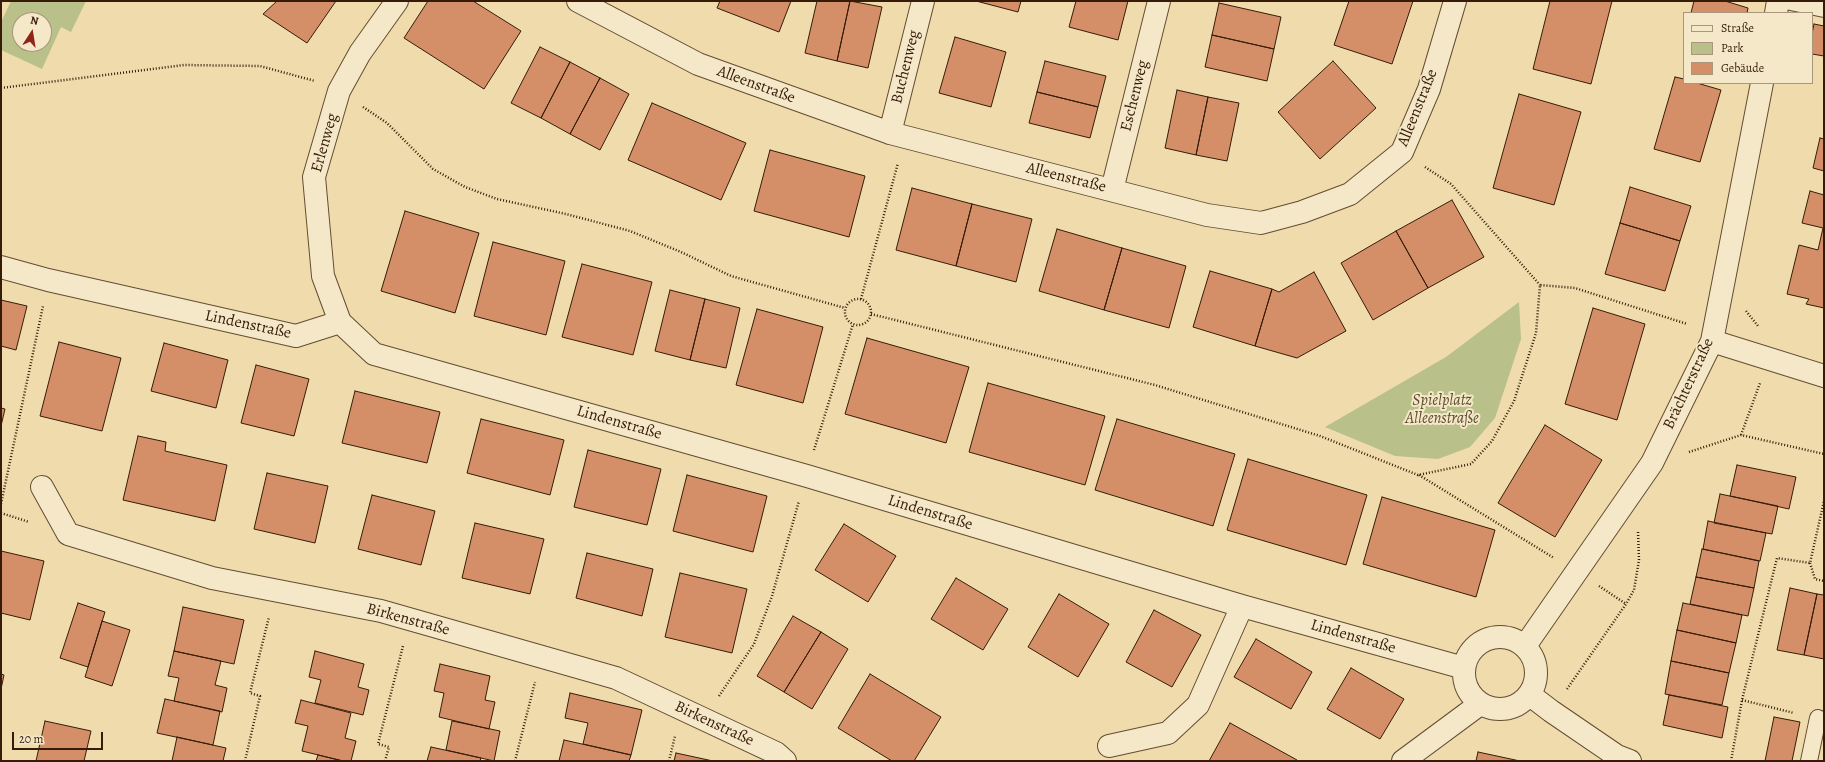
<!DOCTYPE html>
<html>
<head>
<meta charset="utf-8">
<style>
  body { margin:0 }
  #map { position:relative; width:1825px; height:762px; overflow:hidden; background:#efdbac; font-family:Alegreya,serif }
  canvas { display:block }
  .frame { position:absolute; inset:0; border:2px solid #361c08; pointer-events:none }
  .legend { position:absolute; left:1683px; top:12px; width:130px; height:72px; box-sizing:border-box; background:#f5e8c9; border:1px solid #a9967c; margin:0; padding:5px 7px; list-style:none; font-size:12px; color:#361c08 }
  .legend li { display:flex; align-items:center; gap:8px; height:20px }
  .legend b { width:20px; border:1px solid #a9967c }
  .north { position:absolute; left:12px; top:12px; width:40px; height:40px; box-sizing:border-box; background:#f5e8c9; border:1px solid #a9967c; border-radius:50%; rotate:12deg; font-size:11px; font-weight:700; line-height:16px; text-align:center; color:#361c08 }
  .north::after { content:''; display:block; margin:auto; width:14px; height:18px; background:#8f2418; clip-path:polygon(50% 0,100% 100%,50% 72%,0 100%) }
  .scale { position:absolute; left:12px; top:732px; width:91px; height:18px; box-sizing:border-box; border:2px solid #361c08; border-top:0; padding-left:5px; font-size:12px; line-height:14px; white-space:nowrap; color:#361c08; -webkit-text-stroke:3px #f5e8c9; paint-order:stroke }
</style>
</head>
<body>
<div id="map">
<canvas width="1825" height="762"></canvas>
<div class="frame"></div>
<ul class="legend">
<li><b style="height:5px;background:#f5e8c9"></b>Straße</li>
<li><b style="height:11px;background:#b9c089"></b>Park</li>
<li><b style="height:11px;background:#d48f68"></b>Gebäude</li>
</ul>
<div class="north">N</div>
<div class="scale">20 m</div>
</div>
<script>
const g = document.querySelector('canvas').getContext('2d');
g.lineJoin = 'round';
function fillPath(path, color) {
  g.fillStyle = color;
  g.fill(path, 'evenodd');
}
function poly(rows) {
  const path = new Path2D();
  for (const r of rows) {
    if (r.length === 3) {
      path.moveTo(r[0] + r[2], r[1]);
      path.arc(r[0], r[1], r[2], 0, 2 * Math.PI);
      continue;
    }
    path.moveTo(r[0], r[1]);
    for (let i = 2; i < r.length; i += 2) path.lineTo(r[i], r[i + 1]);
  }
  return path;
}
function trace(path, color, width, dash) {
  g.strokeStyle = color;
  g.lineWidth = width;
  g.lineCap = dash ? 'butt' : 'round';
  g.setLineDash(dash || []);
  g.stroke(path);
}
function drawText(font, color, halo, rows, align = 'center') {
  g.font = font + ' Alegreya,serif';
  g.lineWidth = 4;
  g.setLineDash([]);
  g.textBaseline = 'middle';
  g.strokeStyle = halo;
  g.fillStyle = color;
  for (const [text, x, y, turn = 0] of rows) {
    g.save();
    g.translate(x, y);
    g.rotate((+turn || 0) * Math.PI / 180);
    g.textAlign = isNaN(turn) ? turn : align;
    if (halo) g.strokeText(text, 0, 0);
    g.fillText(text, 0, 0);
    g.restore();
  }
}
fillPath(poly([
  [11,1,86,1,71,32,61,27,42,69,1,50,1,22],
  [20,20,44,20,44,44,20,44],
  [1519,302,1521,339,1495,418,1470,447,1438,459,1395,456,1325,427,1446,357]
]), '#b9c089');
const building = poly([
  [277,1,336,1,307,43,263,14,277,1],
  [428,1,473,1,521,31,484,89,404,38,428,1],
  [720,1,791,1,779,32,717,8,720,1],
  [817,1,850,1,837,61,805,53,817,1],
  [850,1,882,7,868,68,837,61,850,1],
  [976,1,1021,1,1018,12,976,1],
  [1076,1,1128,1,1118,40,1069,27,1076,1],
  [1349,1,1413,1,1392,64,1334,45,1349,1],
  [1550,1,1612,1,1591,84,1533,69,1550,1],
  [1694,1,1725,1,1748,8,1747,13,1691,13,1694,1],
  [1219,3,1281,17,1274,49,1212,35,1219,3],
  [1814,24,1824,26,1824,56,1812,54,1812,34,1814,24],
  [1212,35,1274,49,1267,81,1205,67,1212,35],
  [955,37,1006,52,991,107,939,93,955,37],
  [540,47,570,62,541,118,511,103,540,47],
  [1045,61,1106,76,1098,107,1037,92,1045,61],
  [1333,61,1376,108,1320,159,1278,112,1333,61],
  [570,62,600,78,570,134,541,118,570,62],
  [1675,77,1684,79,1684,83,1697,83,1721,90,1700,162,1654,149,1675,77],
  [600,78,629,94,600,150,570,134,600,78],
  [1177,90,1208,97,1196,155,1165,148,1177,90],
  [1037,92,1098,107,1090,138,1029,123,1037,92],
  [1519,94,1581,112,1554,205,1493,188,1519,94],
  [1208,97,1239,103,1227,161,1196,155,1208,97],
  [652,103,746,143,721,200,628,160,652,103],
  [1820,138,1824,139,1824,171,1813,168,1820,138],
  [770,150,865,176,849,237,754,211,770,150],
  [1630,187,1691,206,1680,241,1620,223,1630,187],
  [912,188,972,204,956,266,896,250,912,188],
  [1810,191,1824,195,1824,308,1806,304,1809,299,1787,294,1799,245,1818,250,1823,228,1802,223,1810,191],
  [1452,200,1484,257,1428,288,1396,231,1452,200],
  [972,204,1032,219,1016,282,956,266,972,204],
  [405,211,479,233,455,313,381,291,405,211],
  [1620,223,1680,241,1665,291,1605,274,1620,223],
  [1057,229,1122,248,1104,310,1039,291,1057,229],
  [1396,231,1428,288,1373,320,1341,263,1396,231],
  [493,242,565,261,546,335,474,316,493,242],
  [1122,248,1186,266,1169,328,1104,310,1122,248],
  [582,264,652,282,633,355,562,337,582,264],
  [1210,271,1272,289,1255,346,1193,327,1210,271],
  [1314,272,1346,331,1297,358,1255,346,1272,289,1279,292,1314,272],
  [670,290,705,299,690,360,655,351,670,290],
  [705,299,740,308,726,368,690,360,705,299],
  [1,300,27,306,16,350,1,346,1,300],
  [1593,308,1645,324,1617,420,1565,404,1593,308],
  [757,309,823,327,803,403,736,385,757,309],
  [867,338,969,367,946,443,845,414,867,338],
  [59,342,121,358,102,431,40,416,59,342],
  [164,343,228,360,216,408,151,391,164,343],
  [256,365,309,379,294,436,241,423,256,365],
  [988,383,1105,416,1085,485,969,452,988,383],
  [355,391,440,412,427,463,342,443,355,391],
  [1,408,5,409,1,426,1,408],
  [481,419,564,440,550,495,467,473,481,419],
  [1117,419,1235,454,1213,526,1095,490,1117,419],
  [1545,425,1602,460,1555,537,1498,503,1545,425],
  [138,436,166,442,165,451,227,465,215,521,123,500,138,436],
  [588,450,661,469,647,525,574,507,588,450],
  [1248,459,1367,495,1346,565,1227,530,1248,459],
  [1737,465,1796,477,1789,509,1730,496,1737,465],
  [267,473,328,486,315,543,254,529,267,473],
  [687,475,767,496,753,552,673,531,687,475],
  [1720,494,1778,506,1772,534,1714,523,1720,494],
  [372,495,435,511,421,565,358,549,372,495],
  [1382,497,1495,530,1476,597,1363,564,1382,497],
  [1708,521,1766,533,1760,561,1703,549,1708,521],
  [475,523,544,539,530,594,462,578,475,523],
  [844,524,896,556,868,602,815,570,844,524],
  [1702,549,1759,561,1754,588,1696,577,1702,549],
  [1,551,44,561,30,620,1,613,1,551],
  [587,553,653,569,642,616,576,598,587,553],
  [680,573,747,589,732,653,665,637,680,573],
  [1696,577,1754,588,1748,616,1690,604,1696,577],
  [956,578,1008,609,983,650,931,619,956,578],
  [1790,588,1817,594,1804,655,1777,650,1790,588],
  [1059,594,1109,624,1078,677,1028,647,1059,594],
  [1817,594,1824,595,1824,659,1804,655,1817,594],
  [78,603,105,612,88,667,60,658,78,603],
  [1683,603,1742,615,1736,643,1677,630,1683,603],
  [183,607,244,620,234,664,174,651,183,607],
  [1154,610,1201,635,1172,687,1126,662,1154,610],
  [793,616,821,632,784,692,757,676,793,616],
  [102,621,130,630,112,686,85,677,102,621],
  [1677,630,1736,643,1729,673,1671,661,1677,630],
  [821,632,848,649,812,709,784,692,821,632],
  [1256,639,1312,672,1291,709,1234,677,1256,639],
  [174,651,221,661,215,685,227,688,222,712,174,701,179,678,168,676,174,651],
  [315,651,364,664,358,687,369,690,363,715,315,703,321,680,309,677,315,651],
  [1671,661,1729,673,1722,705,1665,694,1671,661],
  [440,664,490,676,485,700,495,702,489,729,439,717,444,693,434,691,440,664],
  [1351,668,1404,699,1380,739,1327,709,1351,668],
  [1,674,4,675,1,689,1,674],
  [870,674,941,717,914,761,892,761,838,728,870,674],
  [570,693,642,710,631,755,583,744,588,723,565,718,570,693],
  [1669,695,1728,707,1722,738,1663,725,1669,695],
  [165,699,220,711,213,745,157,733,165,699],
  [301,700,351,713,345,738,356,741,351,761,343,761,302,751,308,726,295,723,301,700],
  [1774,717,1800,722,1792,761,1765,761,1774,717],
  [45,721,91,731,84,761,36,761,45,721],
  [452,721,500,731,494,761,446,750,452,721],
  [1230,723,1297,760,1296,761,1209,761,1230,723],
  [177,737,226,748,223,761,172,761,177,737],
  [564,740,631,755,629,761,559,761,564,740],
  [431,747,481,758,480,761,427,761,431,747],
  [1478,752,1520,761,1476,761,1478,752],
  [676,753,713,761,674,761,676,753],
  [318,755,343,761,316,761,318,755]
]);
fillPath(building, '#d48f68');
trace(building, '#361c08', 1);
const lane = poly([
  [1786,1,1824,9],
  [1809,761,1818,718]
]);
const street = poly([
  [578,1,698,64,890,133,1207,215,1261,223,1302,212,1350,194,1402,152,1429,89,1455,1],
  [1776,13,1778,1],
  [890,133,923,1],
  [1112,190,1159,1],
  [1,267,48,280,296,336,340,322,374,354,807,476,1242,606,1464,668],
  [340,322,323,276,314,177,339,91,360,53,397,1],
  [1712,341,1824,376],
  [42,487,68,534,212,578,381,611,616,678,776,753,785,761],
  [1500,673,36],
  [1525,646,1652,463,1712,341,1762,83],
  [1530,695,1551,711,1617,756,1630,761],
  [1109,746,1168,733,1198,705,1242,606],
  [1403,761,1480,704]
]);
trace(lane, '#644c31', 18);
trace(street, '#644c31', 24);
trace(poly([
  [1,88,184,65,260,66,315,81],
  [363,107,387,123,433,169,465,187,497,199,566,214,630,231,681,252,731,276,845,308],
  [1425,167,1451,184,1540,285],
  [858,312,13],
  [861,299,898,163],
  [1746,311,1758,326],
  [871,314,1155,385,1320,436,1418,475,1471,464,1492,441,1514,401,1536,333,1540,285,1575,288,1687,324],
  [1741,435,1760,383],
  [814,450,853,324],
  [1689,452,1741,435,1824,454],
  [1419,475,1554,558],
  [1,504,43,306],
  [1,513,29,522],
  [1810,563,1815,579,1824,581],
  [1599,586,1626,604],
  [1567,689,1626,604,1634,590,1639,560,1638,531],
  [719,696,754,644,772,596,799,501],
  [1742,700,1794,713],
  [245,761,260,696,250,693,269,617],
  [385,761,389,747,378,744,403,646],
  [515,761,535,682],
  [669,761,675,736],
  [1731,761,1742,700,1777,558,1810,563,1824,501]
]), '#361c08', 2.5, [1, 2]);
trace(lane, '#f5e8c9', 16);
trace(street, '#f5e8c9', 22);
drawText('16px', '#361c08', '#f5e8c9', [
  ["Buchenweg",906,67,-76],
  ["Alleenstraße",756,85,20],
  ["Eschenweg",1135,96,-76],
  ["Alleenstraße",1418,108,-68],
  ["Erlenweg",325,143,-74],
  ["Alleenstraße",1066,178,14],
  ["Lindenstraße",248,325,12],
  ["Brächterstraße",1689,384,-65],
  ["Lindenstraße",619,423,16],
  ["Lindenstraße",930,513,17],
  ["Birkenstraße",408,620,15],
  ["Lindenstraße",1353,637,16],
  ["Birkenstraße",714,724,25]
]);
drawText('italic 16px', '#5d4d2f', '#f5e8c9', [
  ["Spielplatz",1442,401],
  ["Alleenstraße",1442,419]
]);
</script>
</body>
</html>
